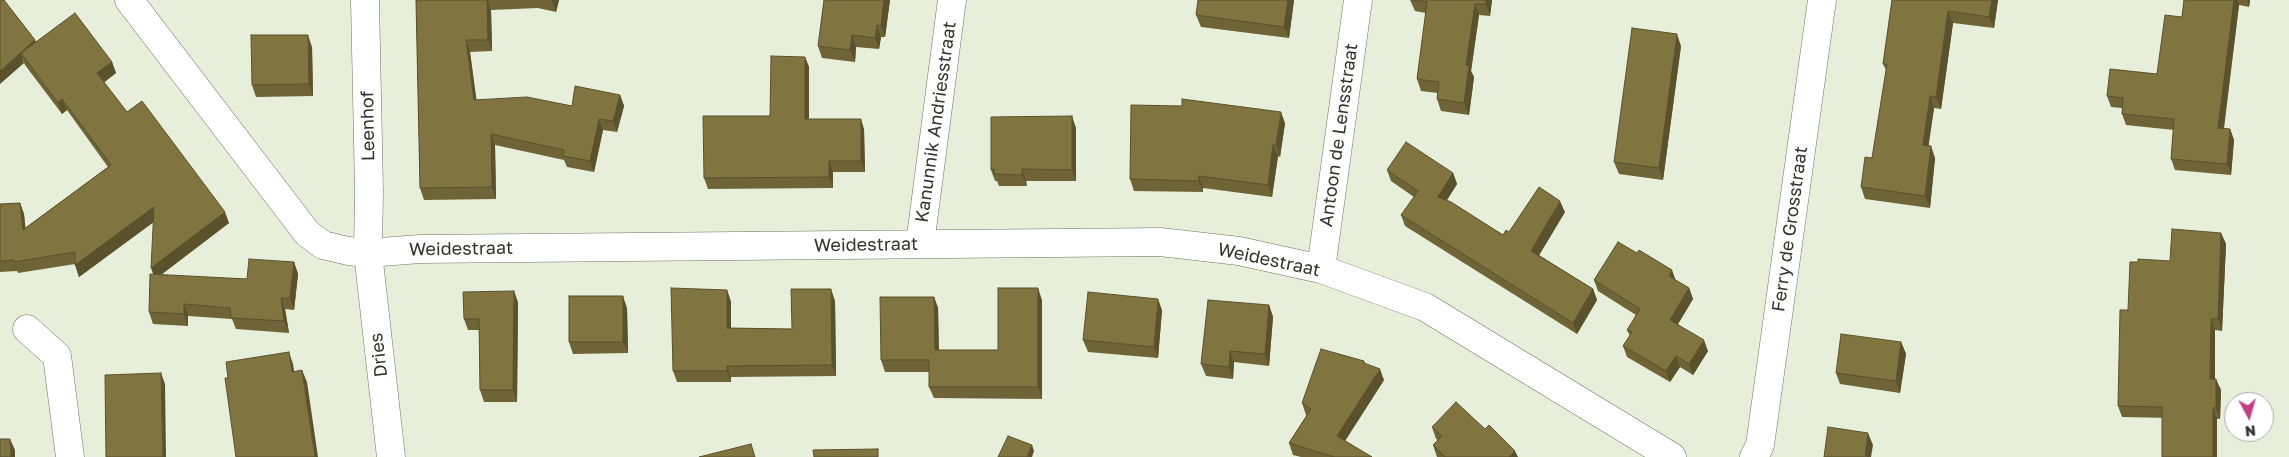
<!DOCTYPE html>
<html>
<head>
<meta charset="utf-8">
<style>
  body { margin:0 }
  #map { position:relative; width:2289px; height:457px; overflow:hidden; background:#e7eeda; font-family:"Golos Text",sans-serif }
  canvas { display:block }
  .north { position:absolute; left:2224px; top:392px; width:50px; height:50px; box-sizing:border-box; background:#fff; border:1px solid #adadab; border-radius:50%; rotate:174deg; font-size:14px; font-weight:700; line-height:20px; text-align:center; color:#31332c }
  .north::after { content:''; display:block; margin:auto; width:18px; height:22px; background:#c44085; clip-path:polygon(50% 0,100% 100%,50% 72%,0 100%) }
</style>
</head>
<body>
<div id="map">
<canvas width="2289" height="457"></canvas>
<div class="north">N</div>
</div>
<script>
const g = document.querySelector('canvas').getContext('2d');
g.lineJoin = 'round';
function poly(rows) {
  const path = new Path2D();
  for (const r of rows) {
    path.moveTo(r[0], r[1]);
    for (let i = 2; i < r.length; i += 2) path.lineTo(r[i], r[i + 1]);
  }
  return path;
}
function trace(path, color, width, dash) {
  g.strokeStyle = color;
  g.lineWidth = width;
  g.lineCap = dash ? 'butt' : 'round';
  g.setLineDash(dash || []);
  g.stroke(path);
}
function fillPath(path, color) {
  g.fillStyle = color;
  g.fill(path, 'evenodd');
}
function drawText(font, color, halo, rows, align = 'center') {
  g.font = font + ' "Golos Text",sans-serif';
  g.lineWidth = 5;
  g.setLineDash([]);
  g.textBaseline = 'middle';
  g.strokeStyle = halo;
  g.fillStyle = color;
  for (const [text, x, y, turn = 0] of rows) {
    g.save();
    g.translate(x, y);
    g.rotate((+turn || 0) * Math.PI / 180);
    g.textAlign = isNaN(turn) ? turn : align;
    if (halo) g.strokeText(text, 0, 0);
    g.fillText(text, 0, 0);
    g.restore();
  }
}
const street = poly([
  [129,0,307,233,323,245,348,251,368,253,420,249,1160,242,1239,251,1321,269,1425,307,1672,457],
  [365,0,369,191,368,253,391,457],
  [920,244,952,0],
  [1321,269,1358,0],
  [27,329,57,356,70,457],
  [1754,457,1760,445,1822,0]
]);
trace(street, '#6e7463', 29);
trace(street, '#fff', 28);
fillPath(poly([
  [0,0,35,40,36,42,112,62,116,73,104,82,127,112,229,223,161,275,247,279,294,262,298,274,294,310,285,309,289,333,236,329,232,319,188,316,188,326,153,324,149,312,153,274,153,222,79,277,75,264,18,273,17,271,0,272,0,204,20,203,24,214,25,228,108,167,67,110,62,114,25,65],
  [416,0,559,0,556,12,538,8,491,10,492,51,470,52,476,100,572,106,620,95,624,106,617,132,603,130,594,172,567,167,564,160,495,145,496,199,424,200,420,188],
  [890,0,885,37,881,37,879,49,856,47,855,62,822,58,818,46],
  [1294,0,1289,38,1201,27,1196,15],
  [1410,0,1492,0,1490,16,1479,15,1471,71,1474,77,1469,115,1441,111,1437,99,1438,93,1421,91,1417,79,1426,13,1415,11],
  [1892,0,1998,0,1994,28,1953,23,1941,109,1934,108,1928,146,1935,158,1930,208,1865,199,1861,187,1872,158,1886,70,1883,64],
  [2184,0,2250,0,2249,7,2239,5,2224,129,2230,129,2234,140,2231,175,2175,170,2171,159,2174,130,2126,125,2122,114,2122,108,2111,107,2107,96,2157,74,2182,17],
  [1681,46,1663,180,1619,174,1614,162],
  [312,47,313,96,256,97,252,85],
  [805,57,809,67,809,119,864,129,865,172,833,172,833,188,708,189,704,178,770,116],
  [1285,123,1280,157,1278,156,1272,197,1203,188,1203,192,1134,191,1130,179],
  [1076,128,1076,181,1026,181,1027,186,999,186,997,181,995,181,991,170],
  [1387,170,1453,173,1457,184,1447,200,1503,235,1509,232,1565,212,1539,255,1593,289,1597,300,1577,334,1405,226,1401,215,1414,197,1391,181],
  [2221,233,2226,244,2222,331,2215,330,2215,379,2221,390,2220,419,2122,417,2118,406,2128,310,2170,261],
  [1594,280,1675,280,1689,288,1693,299,1677,324,1708,351,1693,375,1680,367,1670,382,1627,357,1623,346,1630,336,1627,330,1636,315,1598,291],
  [727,290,731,302,731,328,792,329,835,301,836,376,731,377,731,382,677,382,673,371],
  [934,297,938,308,939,350,998,350,1042,300,1042,399,934,398,929,387,929,372,885,372,881,360],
  [518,302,517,402,484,402,480,390,479,330,468,330,464,319],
  [1269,305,1273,317,1269,366,1234,362,1233,379,1206,376,1201,364],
  [627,308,628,353,573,354,569,342],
  [1162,310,1158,358,1088,352,1083,340],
  [1901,342,1906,354,1900,393,1840,384,1836,373],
  [1364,361,1365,364,1384,380,1345,441,1372,457,1301,457,1293,455,1289,443,1307,415,1306,415,1302,403],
  [1432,427,1485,429,1518,457,1437,457,1433,445,1438,440,1436,439]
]), '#6e6437');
fillPath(poly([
  [487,0,491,10,492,51,488,40],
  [552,0,559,0,556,12,552,1],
  [884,0,890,0,885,37,881,26],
  [1288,0,1294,0,1289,38,1284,27],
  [1486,0,1492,0,1490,16,1486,4],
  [1992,0,1998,0,1994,28,1989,17],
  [2234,0,2238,0,2239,5,2222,139,2218,128],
  [2247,0,2250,0,2249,7],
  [1475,4,1479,15,1471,71,1474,77,1469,115,1464,103,1466,65],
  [1948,11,1953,23,1941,109,1936,97],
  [877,25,881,37,879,49,875,38],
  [1677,34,1681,46,1663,180,1659,168],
  [308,35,312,47,313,96,309,84],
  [852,35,856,47,855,62,850,50],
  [35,40,39,50,21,53,24,63,0,84,0,71],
  [466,40,470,52,478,111,474,100],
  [805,57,809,67,809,130,805,119],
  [112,62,116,73,102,84,97,73],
  [620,95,624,106,617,132,613,121],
  [1930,96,1934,108,1927,157,1923,145],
  [62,99,67,110,62,114,58,103],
  [1281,112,1285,123,1280,157,1276,145],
  [1072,116,1076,128,1076,181,1072,170],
  [599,119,603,130,594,172,590,161],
  [861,119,864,129,865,172,861,161],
  [2230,129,2234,140,2231,175,2227,164],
  [491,134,495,145,496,199,492,187],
  [1273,145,1278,156,1272,197,1268,185],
  [1931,146,1935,158,1930,208,1925,196],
  [829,161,833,172,833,188,829,177],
  [1022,169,1026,181,1027,186,1022,175],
  [1453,173,1457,184,1442,208,1438,197],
  [1199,176,1203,188,1203,192,1199,181],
  [1560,201,1565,212,1535,262,1531,251],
  [20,203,24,214,27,241,23,230],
  [154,207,158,219,79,277,75,265],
  [225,212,229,223,155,279,151,268],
  [2221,233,2226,244,2222,331,2218,319],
  [294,262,298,274,294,310,290,298],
  [1672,270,1676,281,1669,276],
  [1038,288,1042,300,1042,399,1038,387],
  [1689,288,1693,299,1674,331,1670,320],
  [831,289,835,301,836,376,832,365],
  [1593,289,1597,300,1577,334,1573,323],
  [727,290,731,302,731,340,727,328],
  [514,291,518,302,517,402,513,390],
  [623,296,627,308,628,353,623,342],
  [934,297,938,308,939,362,935,350],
  [281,298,285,309,289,333,284,321],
  [1158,299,1162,310,1158,358,1154,347],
  [184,304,188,316,188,326,184,314],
  [1269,305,1273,317,1269,366,1265,354],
  [2211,319,2215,330,2215,390,2210,379],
  [1704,340,1708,351,1693,375,1689,364],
  [1901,342,1906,354,1900,393,1896,381],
  [1230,351,1234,362,1233,379,1229,367],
  [289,352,293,364,296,383,292,372],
  [1676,356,1680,367,1670,382,1666,371],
  [727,366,731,377,731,382,727,371],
  [1380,369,1384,380,1341,447,1337,436],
  [302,370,307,382,318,457,315,457],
  [161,373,165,384,166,457,163,457],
  [2216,379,2221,390,2220,419,2216,408],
  [2213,408,2217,419,2217,457,2213,457],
  [1868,433,1873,445,1871,457,1866,457,1865,455],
  [10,439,15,450,15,457,11,457],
  [1032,445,1034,451,1032,457,1027,457],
  [1515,451,1518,457,1509,457]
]), '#5a512d');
const building = poly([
  [0,0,4,0,35,40,0,71,0,0],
  [416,0,487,0,488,40,466,40,474,100,527,97,572,106,575,86,620,95,613,121,599,119,590,161,563,156,564,150,491,134,492,187,420,188,416,0],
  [824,0,884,0,881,26,877,25,875,38,852,35,850,50,818,46,824,0],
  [1198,0,1288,0,1284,27,1196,15,1198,0],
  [1413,0,1486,0,1486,4,1475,4,1466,65,1469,66,1464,103,1437,99,1439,82,1417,79,1427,2,1413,0],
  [1892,0,1992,0,1989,17,1948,11,1936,97,1930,96,1923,145,1931,146,1925,196,1861,187,1865,157,1872,158,1887,64,1883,64,1892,0],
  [2184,0,2234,0,2218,128,2230,129,2227,164,2171,159,2174,119,2122,114,2123,98,2107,96,2110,69,2157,74,2165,15,2182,17,2184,0],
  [75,13,112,62,97,73,127,112,142,101,225,212,151,268,154,207,75,265,75,252,14,262,14,260,0,261,0,204,20,203,23,230,111,165,62,99,58,103,21,53,75,13],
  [1632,28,1677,34,1659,168,1614,162,1632,28],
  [251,35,308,35,309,84,252,85,251,35],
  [771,56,805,57,805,119,861,119,861,161,829,161,829,177,704,178,703,116,770,116,771,56],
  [1182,99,1281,112,1276,145,1273,145,1268,185,1199,176,1199,181,1130,179,1131,105,1182,106,1182,99],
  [1072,116,1072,170,1022,169,1022,175,994,174,994,169,991,170,991,117,1072,116],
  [1406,142,1453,173,1438,197,1451,202,1503,235,1506,230,1509,232,1539,187,1560,201,1531,251,1593,289,1573,323,1401,215,1418,191,1387,170,1406,142],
  [2172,229,2221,233,2218,319,2211,319,2210,379,2216,379,2216,408,2213,408,2213,457,2162,457,2162,407,2118,406,2120,310,2128,310,2130,262,2138,262,2138,259,2170,261,2172,229],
  [1618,242,1637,253,1639,250,1672,270,1669,276,1689,288,1670,320,1704,340,1689,364,1676,356,1666,371,1623,346,1632,332,1627,330,1640,309,1594,280,1618,242],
  [249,259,294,262,290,298,281,298,284,321,231,318,230,308,184,304,184,314,149,312,150,274,247,279,249,259],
  [671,288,727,290,727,328,792,329,791,289,831,289,832,365,727,366,727,371,673,371,671,288],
  [998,288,1038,288,1038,387,929,387,929,360,881,360,880,297,934,297,935,350,998,350,998,288],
  [514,291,513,390,480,390,479,319,464,319,463,292,514,291],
  [1088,292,1158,299,1154,347,1083,340,1088,292],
  [569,296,623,296,623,342,569,342,569,296],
  [1208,300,1269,305,1265,354,1230,351,1229,367,1201,364,1208,300],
  [1841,334,1901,342,1896,381,1836,373,1841,334],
  [1321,349,1364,361,1364,363,1380,369,1337,436,1372,457,1334,457,1289,443,1311,409,1302,403,1321,349],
  [289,352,292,372,302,370,315,457,236,457,225,378,228,378,226,362,289,352],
  [161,373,163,457,106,457,105,375,161,373],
  [1456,402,1485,429,1489,425,1515,451,1509,457,1445,457,1433,445,1442,436,1432,427,1456,402],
  [1828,427,1868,433,1865,455,1868,457,1824,457,1828,427],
  [1008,436,1032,445,1027,457,998,457,1008,436],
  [0,439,10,439,11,457,0,457,0,439],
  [751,444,755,457,699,457,751,444],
  [878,449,878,457,814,457,813,450,878,449]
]);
fillPath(building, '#807440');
trace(building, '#5a512d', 1);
drawText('18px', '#31332c', '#fff', [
  ["Kanunnik Andriesstraat",936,122,-82],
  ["Leenhof",368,126,-91],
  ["Antoon de Lensstraat",1339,135,-82],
  ["Ferry de Grosstraat",1790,229,-82],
  ["Weidestraat",866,245,-1],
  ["Weidestraat",461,249,-1],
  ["Weidestraat",1269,260,12],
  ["Dries",379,355,-97]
]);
</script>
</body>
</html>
